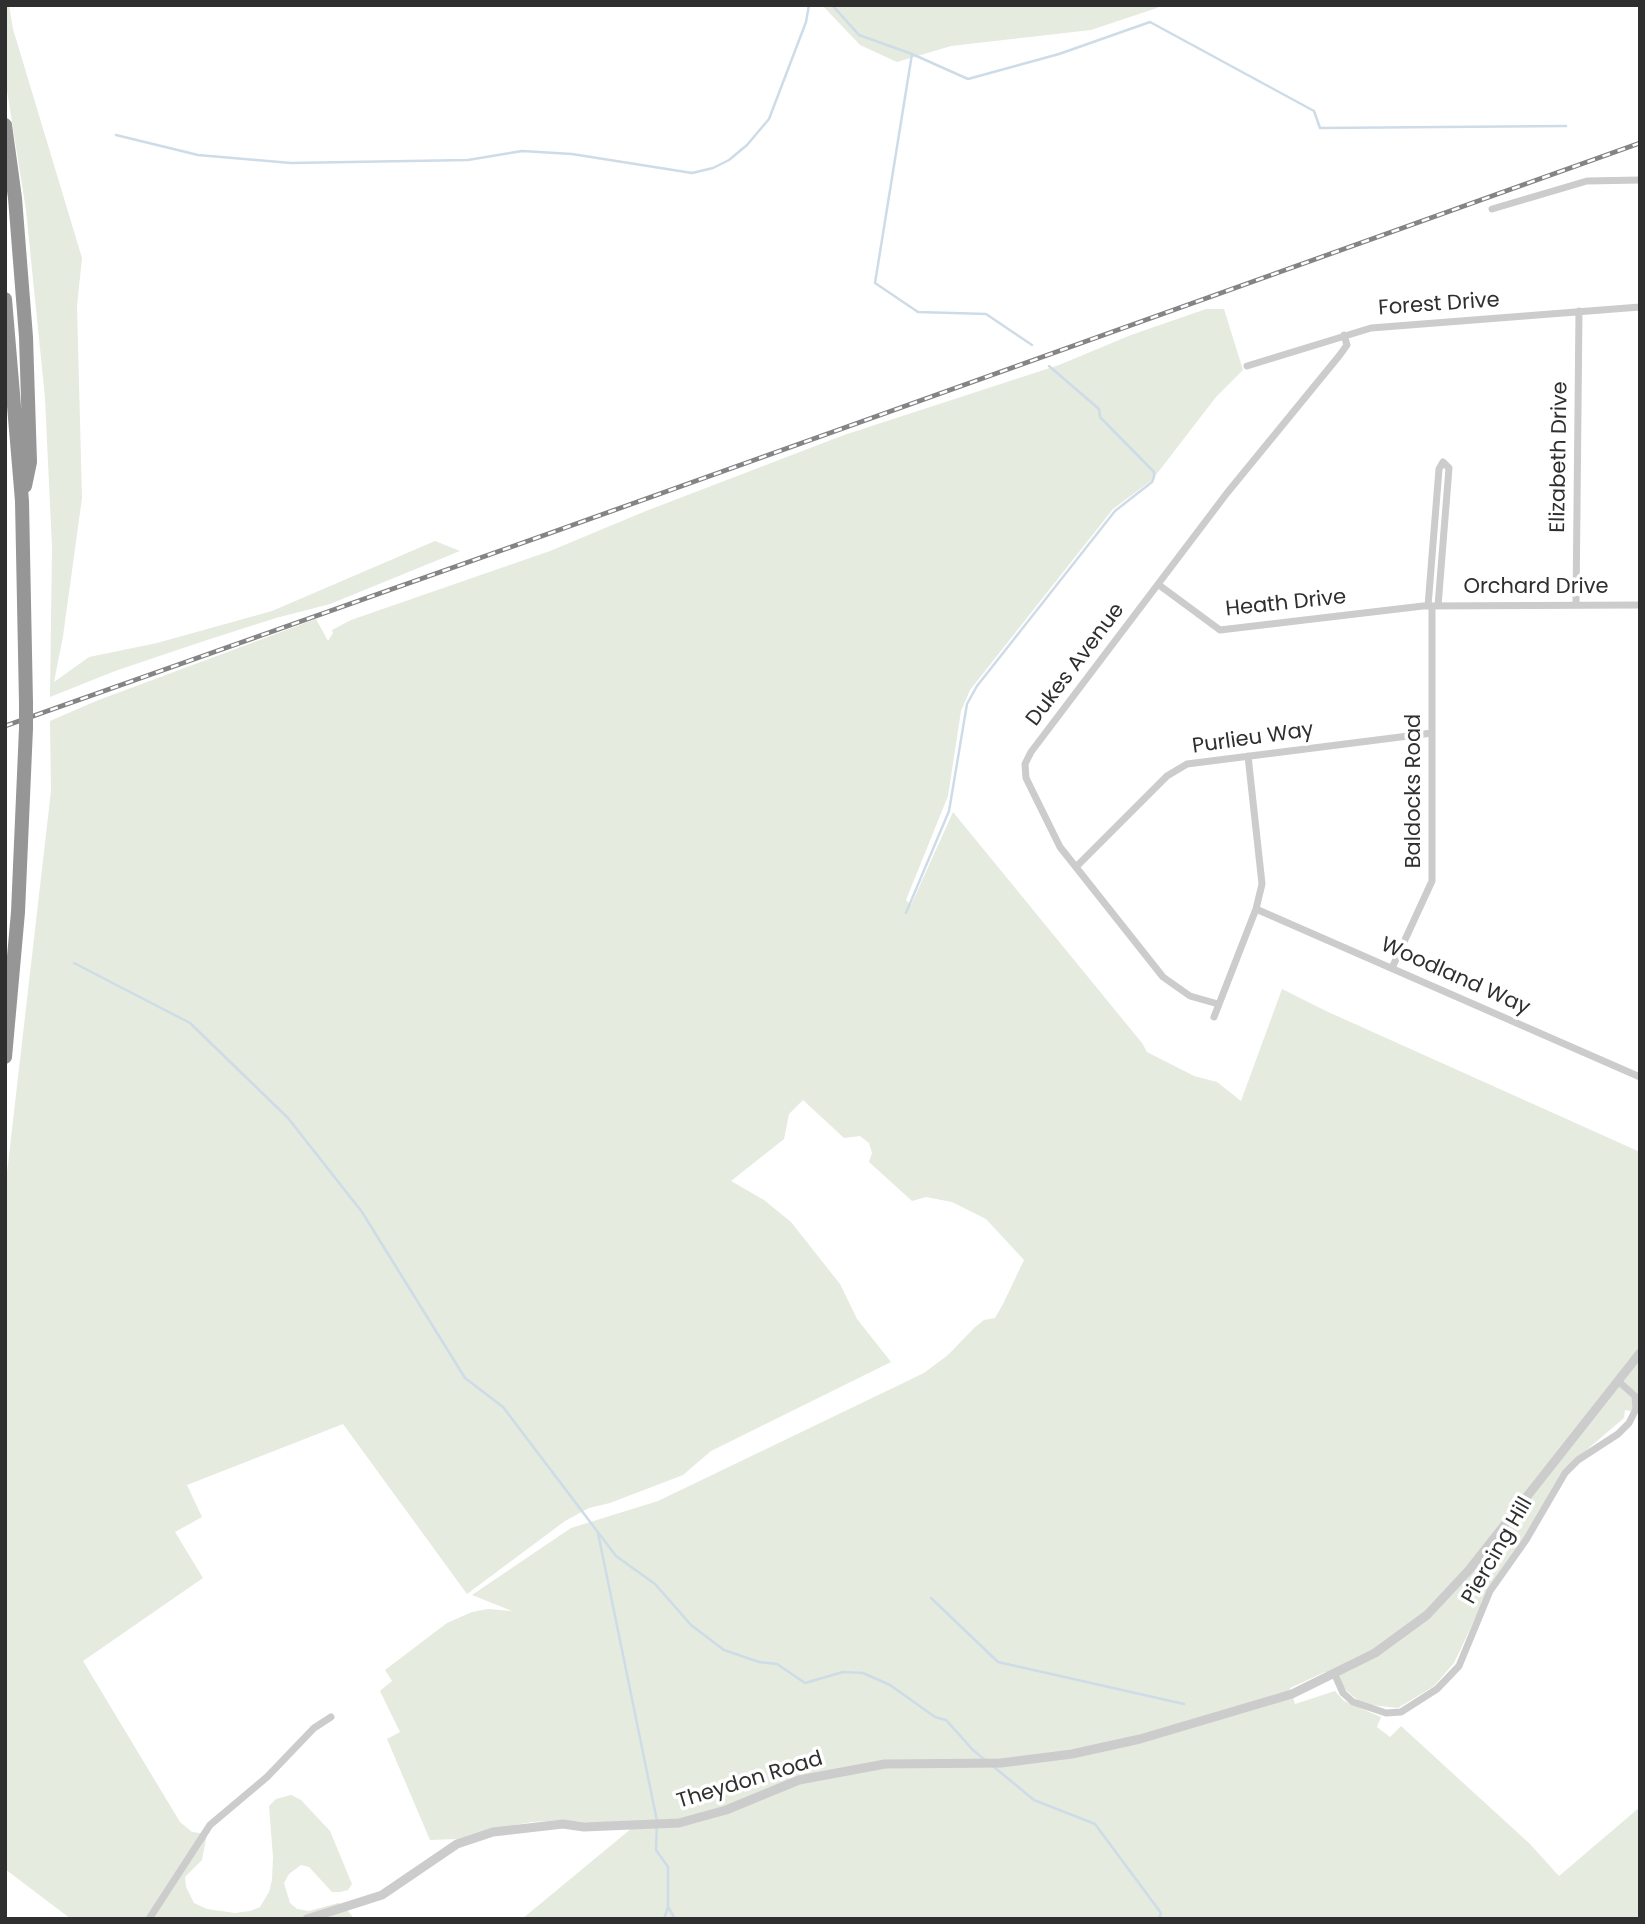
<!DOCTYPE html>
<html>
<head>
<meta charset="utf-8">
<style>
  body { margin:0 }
  #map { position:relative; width:1645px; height:1924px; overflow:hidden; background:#fff; font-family:Poppins,sans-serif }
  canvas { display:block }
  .frame { position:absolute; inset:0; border:7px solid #2f2f2f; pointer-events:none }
</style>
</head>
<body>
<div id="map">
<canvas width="1645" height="1924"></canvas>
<div class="frame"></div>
</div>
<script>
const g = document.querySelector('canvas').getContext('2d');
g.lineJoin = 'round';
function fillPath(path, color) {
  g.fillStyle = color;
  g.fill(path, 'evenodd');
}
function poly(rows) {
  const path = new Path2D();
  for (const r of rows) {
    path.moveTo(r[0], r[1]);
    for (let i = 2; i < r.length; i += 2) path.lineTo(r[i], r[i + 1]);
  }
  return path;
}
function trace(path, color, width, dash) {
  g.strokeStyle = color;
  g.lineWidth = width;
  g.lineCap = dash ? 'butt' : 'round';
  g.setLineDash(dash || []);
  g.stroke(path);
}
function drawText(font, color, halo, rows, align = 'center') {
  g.font = font + ' Poppins,sans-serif';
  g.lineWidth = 7;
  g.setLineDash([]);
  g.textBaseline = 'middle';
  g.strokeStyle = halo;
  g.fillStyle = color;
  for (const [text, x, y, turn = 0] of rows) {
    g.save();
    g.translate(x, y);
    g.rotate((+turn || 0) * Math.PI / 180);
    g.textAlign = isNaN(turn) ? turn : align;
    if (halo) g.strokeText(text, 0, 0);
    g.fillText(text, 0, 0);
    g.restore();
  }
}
fillPath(poly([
  [5,5,9,5,13,29,82,258,77,306,82,498,63,636,54,682,89,657,157,643,272,611,435,541,460,551,330,604,276,618,207,640,115,671,50,697,52,547,45,398,26,210,5,78],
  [822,5,1159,5,1157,8,1091,30,951,46,897,62,860,45],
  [1206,309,1224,309,1243,370,1216,397,1152,480,1113,509,970,690,961,711,948,796,906,900,911,905,953,812,1142,1043,1147,1052,1194,1076,1217,1082,1241,1101,1282,989,1326,1011,1640,1152,1640,1386,1635,1412,1625,1410,1624,1418,1562,1471,1525,1537,1489,1589,1454,1663,1434,1686,1398,1708,1362,1704,1325,1672,1290,1688,1295,1704,1335,1691,1344,1701,1381,1717,1377,1727,1390,1737,1401,1726,1530,1844,1559,1876,1640,1807,1640,1919,522,1919,638,1823,599,1824,564,1820,532,1822,491,1829,458,1839,430,1840,387,1739,400,1732,380,1691,392,1681,385,1670,447,1623,472,1612,488,1609,512,1611,472,1595,571,1528,658,1501,924,1373,948,1355,974,1328,984,1320,995,1318,1003,1304,1024,1260,986,1219,952,1202,926,1197,912,1201,869,1162,872,1153,869,1143,860,1136,844,1138,803,1100,789,1114,784,1139,731,1181,764,1200,791,1222,840,1284,857,1319,891,1362,711,1451,683,1475,610,1503,589,1508,565,1521,467,1594,343,1424,187,1485,202,1517,175,1532,203,1578,83,1661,180,1822,192,1832,207,1834,202,1860,185,1877,186,1887,194,1903,207,1909,235,1913,250,1911,260,1907,269,1892,272,1880,273,1857,269,1806,276,1799,291,1795,301,1800,330,1831,352,1884,348,1890,340,1892,332,1892,309,1867,301,1865,289,1874,284,1883,290,1903,297,1909,309,1911,338,1903,344,1905,354,1919,71,1919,5,1869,5,1190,51,791,50,721,96,701,316,619,328,641,333,633,332,630,351,620,550,551,646,511,844,435,1059,365,1131,335]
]), '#e5ebdf');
trace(poly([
  [832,5,859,35,912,54,968,79,1059,54,1150,22,1314,111,1320,128,1566,126],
  [912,54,875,283,918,312,986,314,1032,345],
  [116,135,198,155,291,163,468,160,522,151,572,154,692,173,713,168,729,160,747,145,769,119,806,22,809,5],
  [906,913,949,811,967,704,977,686,1115,511,1152,482,1154,477,1154,472,1100,417,1099,409,1049,366],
  [74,963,190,1023,288,1118,362,1212,465,1378,503,1407,616,1556,655,1584,691,1625,724,1650,759,1662,777,1664,805,1683,843,1672,863,1673,890,1685,935,1717,946,1720,973,1750,986,1761],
  [598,1533,657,1821,656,1850,668,1867,668,1907,664,1919],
  [931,1598,998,1662,1184,1704],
  [994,1767,1034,1800,1095,1824,1161,1913,1159,1919],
  [668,1907,675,1919]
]), '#cedce8', 2.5);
trace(poly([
  [1492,209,1587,181,1640,180],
  [1247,366,1371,328,1640,307],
  [1159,585,1220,630,1423,606,1640,605],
  [1576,604,1579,311],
  [1428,606,1439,469,1443,462,1449,468,1438,606],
  [1076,867,1167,776,1187,764,1432,733],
  [1256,909,1640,1077],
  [1392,968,1432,881,1432,606],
  [1218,1004,1190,996,1163,977,1060,847,1026,778,1025,764,1031,752,1227,493,1339,356,1347,345,1344,335],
  [1214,1017,1256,909,1262,884,1248,756],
  [1335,1675,1343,1693,1353,1702,1386,1713,1401,1712,1437,1689,1459,1666,1490,1591,1526,1540,1565,1473,1578,1460,1618,1434,1629,1423,1636,1409,1635,1396,1618,1381],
  [149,1919,210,1825,267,1777,314,1728,331,1717]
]), '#ccc', 7);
trace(poly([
  [307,1919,382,1895,457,1844,493,1832,563,1824,584,1827,679,1823,726,1810,799,1780,885,1764,1001,1763,1072,1754,1140,1739,1292,1694,1375,1653,1427,1615,1469,1570,1640,1353]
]), '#ccc', 9);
trace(poly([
  [5,125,15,198,26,337,30,462,25,486],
  [5,299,22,501,26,703],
  [5,1057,18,912,26,728]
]), '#969696', 14);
const rail = poly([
  [5,726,542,536,1640,143]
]);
trace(rail, '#848484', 5);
trace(rail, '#fff', 2.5, [8]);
trace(poly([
  [26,728,26,703]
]), '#969696', 14);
drawText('21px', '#2f2f2f', '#fff', [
  ["Forest Drive",1439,305,-4],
  ["Elizabeth Drive",1560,457,-89],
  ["Orchard Drive",1536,588],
  ["Heath Drive",1286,604,-6],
  ["Dukes Avenue",1076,665,-53],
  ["Purlieu Way",1253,739,-8],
  ["Baldocks Road",1415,791,-90],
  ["Woodland Way",1455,977,24],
  ["Piercing Hill",1498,1551,-60],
  ["Theydon Road",750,1781,-17]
]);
</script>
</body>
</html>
